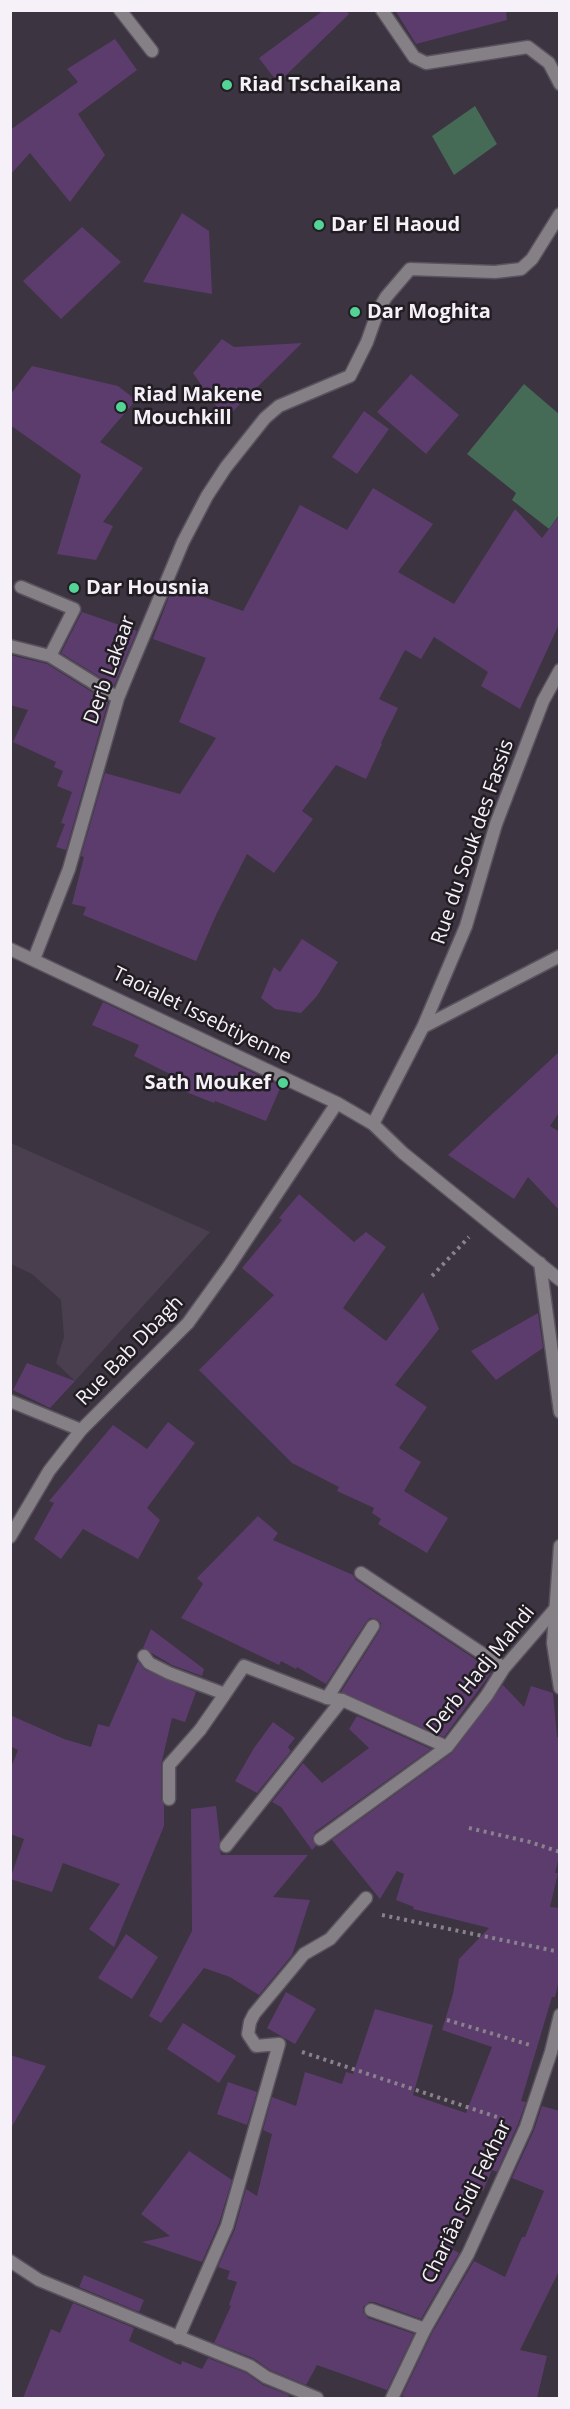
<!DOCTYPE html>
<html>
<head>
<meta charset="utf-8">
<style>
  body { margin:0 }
  #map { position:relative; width:570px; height:2409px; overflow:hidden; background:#3c3440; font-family:"Open Sans",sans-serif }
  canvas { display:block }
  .frame { position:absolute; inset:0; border:12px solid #f6f1f9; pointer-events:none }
</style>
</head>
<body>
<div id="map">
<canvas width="570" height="2409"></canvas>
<div class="frame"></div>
</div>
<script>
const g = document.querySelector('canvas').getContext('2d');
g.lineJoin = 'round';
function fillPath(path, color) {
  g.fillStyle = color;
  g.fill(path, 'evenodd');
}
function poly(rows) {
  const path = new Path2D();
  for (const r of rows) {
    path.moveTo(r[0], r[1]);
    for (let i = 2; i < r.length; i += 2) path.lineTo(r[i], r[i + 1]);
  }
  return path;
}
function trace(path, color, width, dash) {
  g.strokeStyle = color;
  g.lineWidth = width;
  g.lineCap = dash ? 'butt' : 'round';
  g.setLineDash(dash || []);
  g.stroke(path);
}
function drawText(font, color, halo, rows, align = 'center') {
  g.font = font + ' "Open Sans",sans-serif';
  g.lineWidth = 5;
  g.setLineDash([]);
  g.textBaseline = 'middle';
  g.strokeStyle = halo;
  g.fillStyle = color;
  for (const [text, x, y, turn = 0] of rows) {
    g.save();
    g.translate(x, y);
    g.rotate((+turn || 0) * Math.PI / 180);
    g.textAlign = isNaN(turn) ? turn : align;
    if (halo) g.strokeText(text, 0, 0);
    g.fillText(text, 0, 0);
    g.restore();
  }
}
fillPath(poly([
  [11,1143,210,1232,75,1381,56,1363,64,1337,61,1300,32,1274,11,1264]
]), '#4a3f4f');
fillPath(poly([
  [475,106,497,144,454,175,432,136],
  [524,384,559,414,559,515,549,529,512,500,516,493,467,454]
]), '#456a56');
fillPath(poly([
  [324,10,346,10,349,14,278,83,259,58],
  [395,10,506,10,507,20,416,44],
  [115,39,137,70,78,114,105,155,70,202,30,153,10,175,10,130,78,82,67,69],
  [182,213,209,231,212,294,143,282],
  [82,227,121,262,61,319,23,281],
  [222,339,234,347,302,343,225,419,193,373],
  [32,366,118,386,136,400,100,442,143,468,103,522,113,526,96,560,57,554,81,475,10,425,10,395],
  [411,374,459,415,426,454,377,412],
  [364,411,389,429,357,474,332,457],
  [373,488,433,524,398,572,454,604,515,509,542,538,560,515,560,622,520,709,481,686,488,672,434,637,421,659,405,650,379,699,398,708,381,743,382,744,366,779,336,765,302,811,313,819,274,873,247,854,216,915,196,961,83,915,86,907,72,904,84,857,81,856,105,773,180,794,216,738,179,722,206,658,153,639,173,586,243,611,300,505,347,530],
  [82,612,137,631,114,686,61,653],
  [10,655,47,664,108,702,66,850,56,847,65,824,61,823,72,792,57,786,63,771,54,767,56,762,13,742,28,710,10,705],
  [302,939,338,962,317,996,301,1013,275,1009,261,998,274,967,280,972],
  [103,1002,281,1086,266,1121,215,1101,214,1103,181,1090,184,1081,134,1056,139,1045,92,1025],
  [560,1051,560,1111,550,1126,560,1132,560,1211,528,1177,514,1199,448,1155],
  [299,1194,354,1242,366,1232,386,1247,343,1308,386,1341,423,1292,439,1329,395,1385,427,1407,399,1448,421,1462,404,1491,448,1518,427,1553,378,1524,381,1519,372,1513,374,1508,337,1491,339,1487,292,1463,199,1370,274,1295,242,1268,282,1220,279,1218],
  [538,1313,543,1348,496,1380,471,1351],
  [27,1363,75,1381,50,1408,13,1390],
  [168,1422,195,1443,147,1508,160,1520,138,1559,83,1529,61,1559,34,1539,54,1503,49,1501,113,1425,147,1449],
  [258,1516,278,1533,273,1540,353,1575,356,1580,478,1661,474,1667,491,1673,444,1737,341,1692,380,1630,381,1623,377,1619,370,1618,366,1622,326,1684,297,1667,296,1669,281,1661,279,1665,181,1618,203,1584,197,1578],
  [151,1629,204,1669,202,1676,172,1665,143,1648],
  [138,1661,145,1670,196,1692,185,1722,172,1718,161,1765,161,1799,164,1805,164,1826,114,1947,89,1929,120,1884,63,1863,52,1892,10,1879,24,1839,10,1834,10,1770,18,1750,10,1746,10,1715,64,1739,91,1747,98,1724,109,1727],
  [503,1685,524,1707,531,1686,553,1693,557,1737,560,1737,560,1853,555,1873,558,1873,550,1907,560,1908,560,1976,555,1997,552,1997,521,2101,526,2102,518,2124,497,2172,492,2170,483,2191,477,2189,452,2249,459,2253,421,2319,374,2302,369,2302,363,2307,363,2312,368,2318,414,2334,387,2390,317,2365,306,2385,270,2370,253,2358,214,2343,231,2306,229,2305,237,2282,227,2279,230,2271,218,2267,235,2229,246,2189,257,2196,272,2134,263,2130,272,2097,296,2106,305,2072,342,2084,346,2072,353,2074,375,2009,433,2025,413,2095,466,2113,492,2047,442,2030,453,1994,459,1959,489,1928,413,1909,414,1907,396,1900,404,1874,397,1871,380,1899,332,1840,452,1753],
  [357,1716,431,1749,315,1832,312,1839,316,1846,312,1850,281,1807,272,1802,303,1763,322,1783,369,1748,349,1729],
  [273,1722,295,1738,288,1747,291,1751,257,1793,235,1781,254,1748],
  [216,1806,220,1841,218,1845,221,1855,308,1855,273,1897,310,1900,292,1955,259,1995,230,1977,204,1968,161,2023,149,2016,192,1931,191,1809],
  [126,1934,158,1957,132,1999,98,1978],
  [286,1992,316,2009,295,2044,267,2028],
  [183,2023,236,2056,219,2083,167,2049],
  [10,2055,46,2066,10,2130],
  [228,2082,257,2092,247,2125,217,2114],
  [542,2106,560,2111,560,2269,520,2350,547,2356,537,2398,409,2398,402,2396,432,2333,474,2261,505,2277,522,2237,525,2237,544,2191,512,2178,534,2130],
  [189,2151,232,2180,219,2223,202,2262,142,2242,170,2236,141,2214],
  [84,2275,144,2300,139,2312,79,2287],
  [73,2303,134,2328,129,2341,181,2365,182,2361,202,2369,208,2358,246,2373,263,2385,289,2395,288,2398,23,2398,51,2329,60,2333]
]), '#5c3c6d');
const service = poly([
  [120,10,152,51],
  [382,10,414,57,426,63,528,47,549,63,560,84],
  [21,587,74,609,50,656],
  [10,646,50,656,118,698],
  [34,959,69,869,118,698,129,671,183,542,207,496,226,467,265,418,279,406,350,376,367,342,378,311,386,297,410,269,495,272,521,269,532,259,560,214],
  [10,1401,81,1430],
  [361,1573,504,1668],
  [144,1656,149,1663,169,1673,225,1694,244,1666,327,1698,342,1700,447,1747],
  [200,1730,225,1694],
  [320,1839,447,1747,487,1695,504,1668,555,1609],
  [371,2310,425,2329],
  [178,2338,227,2226,279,2044,256,2046,248,2034,250,2022,254,2014,304,1954,330,1939,366,1898]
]);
const minor = poly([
  [10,949,337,1103,373,1124,403,1153,560,1280],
  [423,1027,560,956],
  [373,1124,423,1027,466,926,496,824,543,701,560,670],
  [540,1263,560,1412],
  [10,1537,49,1471,81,1430,188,1323,229,1266,337,1103],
  [560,1546,553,1643,560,1688],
  [327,1698,373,1626],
  [169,1799,169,1765,200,1730],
  [226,1846,342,1700],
  [10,2261,39,2280,250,2366,266,2377,317,2398],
  [392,2398,425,2329,468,2254,526,2127,551,2052,560,2015]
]);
trace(service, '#5a525e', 15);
trace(minor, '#5a525e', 15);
trace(poly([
  [432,1276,469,1237],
  [469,1828,530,1842,560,1852],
  [382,1915,560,1952],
  [447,2020,530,2045],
  [302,2052,503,2119]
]), '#89828c', 4, [3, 4.5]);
trace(service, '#848086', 12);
trace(minor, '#848086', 12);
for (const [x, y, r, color] of [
  [227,85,6,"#53d396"],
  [319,225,6,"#53d396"],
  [355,312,6,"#53d396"],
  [121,407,6,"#53d396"],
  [74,588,6,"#53d396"],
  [283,1083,6,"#53d396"]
]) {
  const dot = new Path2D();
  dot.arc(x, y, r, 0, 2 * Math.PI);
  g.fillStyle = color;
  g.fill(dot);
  trace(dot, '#211d23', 2);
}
drawText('bold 20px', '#f6f1f9', '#211d23', [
  ["Riad Tschaikana",239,85],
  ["Dar El Haoud",331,225],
  ["Dar Moghita",367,312],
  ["Riad Makene",133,395],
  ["Mouchkill",133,418],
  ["Dar Housnia",86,588],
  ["Sath Moukef",271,1083,"right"]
], 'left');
drawText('20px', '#f6f1f9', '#211d23', [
  ["Derb Lakaar",110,670,-70],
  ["Rue du Souk des Fassis",473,842,-71],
  ["Taoialet Issebtiyenne",202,1016,26],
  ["Rue Bab Dbagh",130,1351,-46],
  ["Derb Hadj Mahdi",481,1670,-51],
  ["Chariâa Sidi Fekhar",467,2202,-64]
]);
</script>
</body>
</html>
